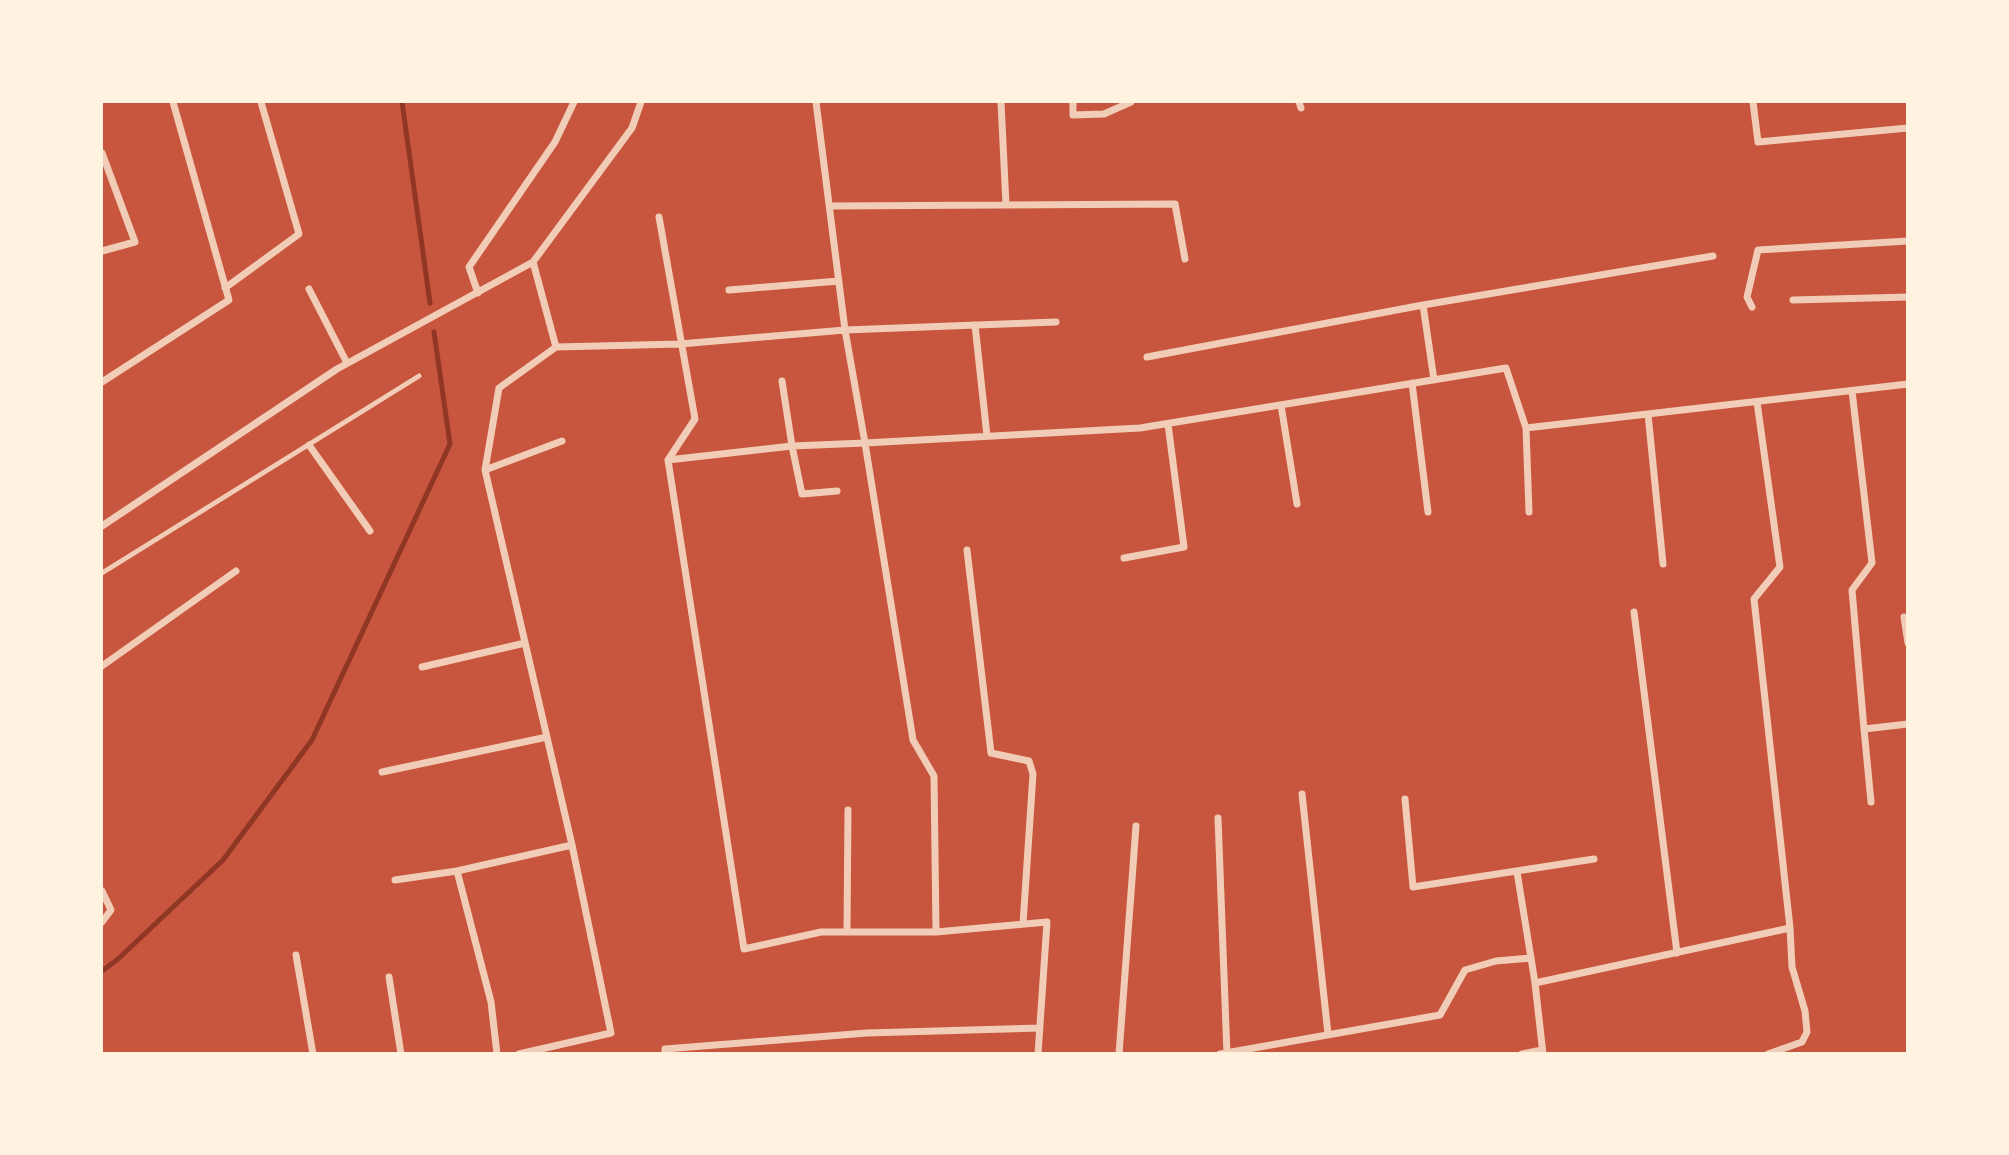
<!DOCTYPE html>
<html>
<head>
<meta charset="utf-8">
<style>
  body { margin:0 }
  #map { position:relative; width:2009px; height:1155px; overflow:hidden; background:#c8553d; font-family:"Sofia Sans Condensed",sans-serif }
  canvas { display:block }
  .frame { position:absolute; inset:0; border:103px solid #fff3e0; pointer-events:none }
</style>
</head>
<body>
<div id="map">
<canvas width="2009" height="1155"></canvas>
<div class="frame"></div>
</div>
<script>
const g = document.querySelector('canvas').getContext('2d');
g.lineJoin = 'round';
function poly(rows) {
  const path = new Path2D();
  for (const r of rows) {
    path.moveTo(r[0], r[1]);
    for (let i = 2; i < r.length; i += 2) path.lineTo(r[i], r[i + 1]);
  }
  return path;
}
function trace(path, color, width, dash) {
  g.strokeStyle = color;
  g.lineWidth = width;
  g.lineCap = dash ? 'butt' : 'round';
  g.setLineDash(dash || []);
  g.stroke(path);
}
trace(poly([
  [402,102,430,303],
  [102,971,118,959,223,860,312,740,450,444,434,332]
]), '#8f3625', 5);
trace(poly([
  [102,573,419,376]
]), '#f1ccb7', 5);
trace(poly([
  [641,102,632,128,533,262,556,347,680,344,845,330,865,443,1140,428,1506,368,1526,428,1908,384],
  [816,102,845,330,1056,322],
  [1001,102,1006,205],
  [1073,102,1073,115,1104,114,1131,102],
  [1299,102,1301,108],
  [1753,102,1758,142,1908,128],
  [102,153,135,242,102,251],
  [830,206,1175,204,1185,259],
  [659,217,695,419,668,460],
  [225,288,299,234,261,102],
  [309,289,347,363],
  [729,290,839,281],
  [478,293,469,267,555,142,574,102],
  [1793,300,1908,297],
  [1423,305,1713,256],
  [1752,307,1747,297,1758,250,1908,241],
  [975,325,987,436],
  [1147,357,1423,305,1434,380],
  [782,381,792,446,865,443,913,740,934,776,936,932,1047,922,1038,1054],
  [102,382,229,300,173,102],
  [1412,383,1428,512],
  [1852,391,1872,563,1852,590,1864,729,1908,724],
  [1281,405,1297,504],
  [1648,414,1663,564],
  [1526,428,1529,512],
  [309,445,370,531],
  [485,470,562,441],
  [837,491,802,494,792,446,668,460,744,949,821,932,936,932],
  [102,526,337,369,533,262],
  [967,550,991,753,1029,761,1033,774,1023,924],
  [1124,558,1184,547,1168,424],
  [1634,612,1677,953],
  [1904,617,1908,643],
  [102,666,236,571],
  [422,667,525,643],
  [1864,729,1871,802],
  [382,772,547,737],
  [1302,794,1328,1034],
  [1405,799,1413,887,1594,859],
  [1218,818,1227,1054],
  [457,871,491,1002,497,1054],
  [1517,872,1531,958],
  [395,880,457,871,572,845],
  [102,891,111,910,102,922],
  [847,932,848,810],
  [296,955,313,1054],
  [389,977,401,1054],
  [519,1054,611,1033,572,845,485,470,499,388,556,347],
  [665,1054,665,1049,867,1033,1040,1028],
  [1119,1054,1136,826],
  [1220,1054,1440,1015,1465,970,1496,961,1531,958,1535,983],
  [1522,1054,1542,1050],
  [1543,1054,1535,983,1790,928,1754,599,1780,567,1757,402],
  [1768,1054,1802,1042,1807,1032,1805,1011,1792,967,1790,928]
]), '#f1ccb7', 7);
</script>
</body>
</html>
